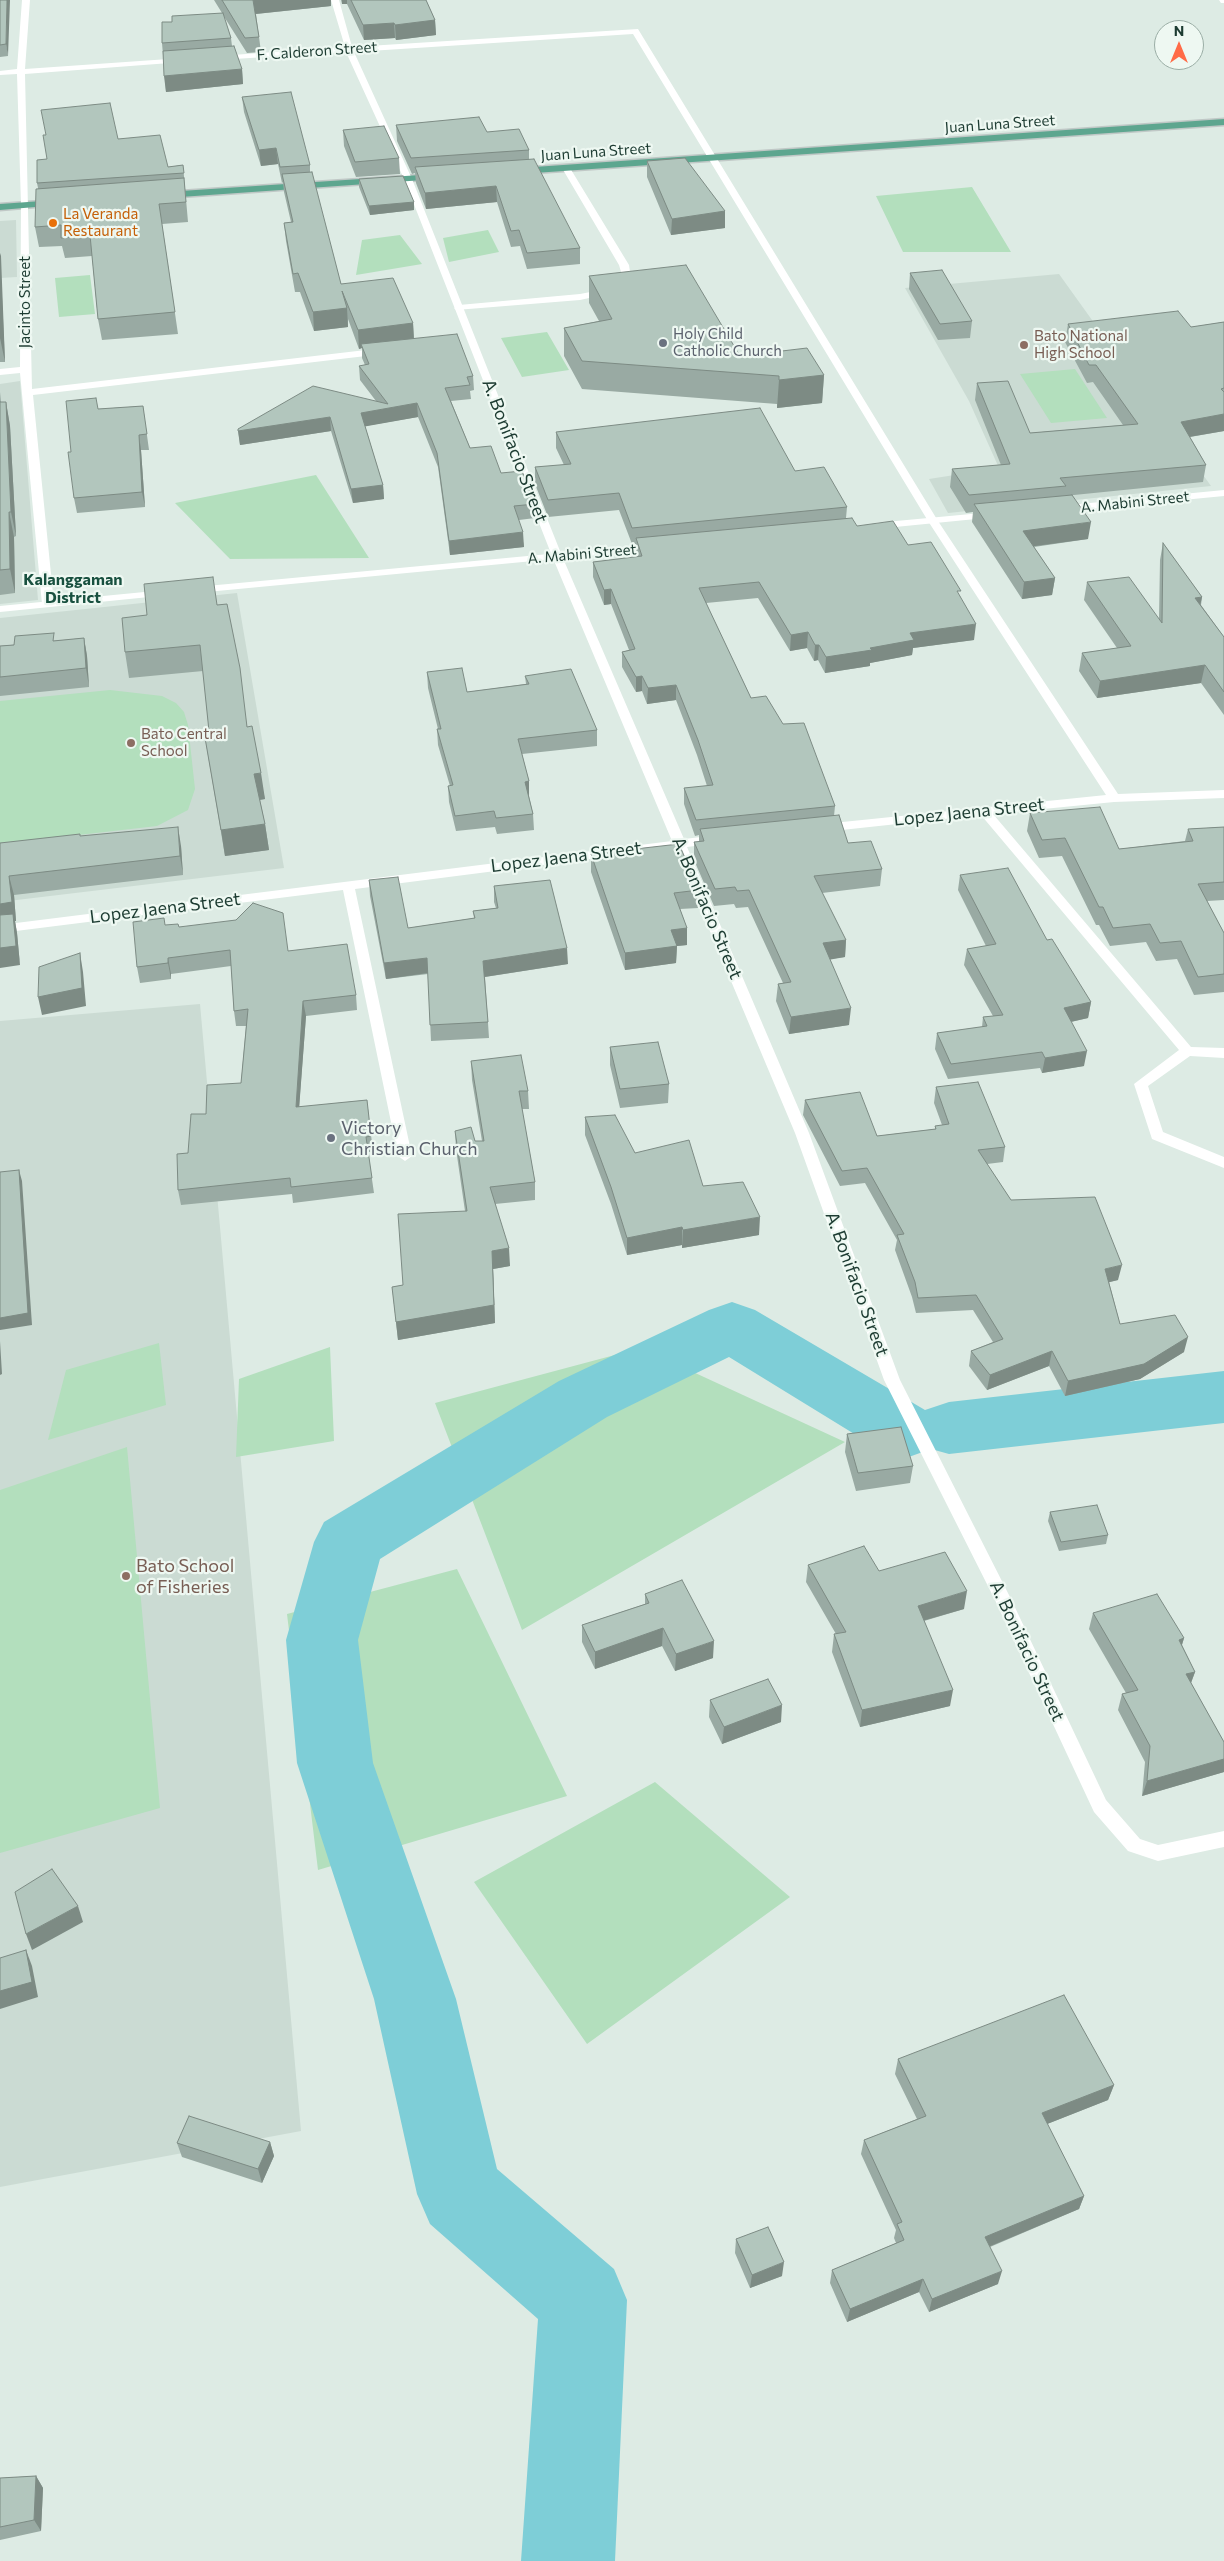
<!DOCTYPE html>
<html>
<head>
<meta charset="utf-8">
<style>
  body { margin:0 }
  #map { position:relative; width:1224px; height:2561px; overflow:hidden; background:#ddebe4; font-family:Commissioner,sans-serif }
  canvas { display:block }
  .north { position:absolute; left:1154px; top:20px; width:50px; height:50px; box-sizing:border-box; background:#eef8f2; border:1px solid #9aada5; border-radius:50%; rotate:0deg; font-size:14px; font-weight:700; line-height:20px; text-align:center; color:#1d3c32 }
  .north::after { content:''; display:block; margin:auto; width:18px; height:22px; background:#ff6b47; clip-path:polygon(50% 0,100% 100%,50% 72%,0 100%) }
</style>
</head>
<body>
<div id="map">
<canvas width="1224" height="2561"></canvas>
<div class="north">N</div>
</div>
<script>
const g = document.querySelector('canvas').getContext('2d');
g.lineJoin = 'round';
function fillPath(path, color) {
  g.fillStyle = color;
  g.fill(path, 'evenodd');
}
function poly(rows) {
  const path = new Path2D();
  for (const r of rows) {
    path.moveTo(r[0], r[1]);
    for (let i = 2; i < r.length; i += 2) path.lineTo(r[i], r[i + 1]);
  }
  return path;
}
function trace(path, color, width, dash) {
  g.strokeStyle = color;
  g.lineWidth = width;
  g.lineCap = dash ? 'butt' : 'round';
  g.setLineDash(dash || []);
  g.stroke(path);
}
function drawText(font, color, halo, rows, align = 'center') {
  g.font = font + ' Commissioner,sans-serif';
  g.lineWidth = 4.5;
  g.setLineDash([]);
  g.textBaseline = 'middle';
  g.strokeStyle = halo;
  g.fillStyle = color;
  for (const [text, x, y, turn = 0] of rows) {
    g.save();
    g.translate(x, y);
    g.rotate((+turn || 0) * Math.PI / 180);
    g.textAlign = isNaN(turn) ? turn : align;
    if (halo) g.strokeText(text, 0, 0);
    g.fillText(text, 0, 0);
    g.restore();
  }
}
fillPath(poly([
  [16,220,17,277,0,278,0,221],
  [1059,274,1211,486,948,513,929,479,999,468,969,401,905,288],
  [20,381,38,600,0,604,0,384],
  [237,593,284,868,0,902,0,618],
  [200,1004,301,2131,0,2187,0,1021]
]), '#cbdbd3');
fillPath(poly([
  [972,187,1011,252,903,252,876,196],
  [488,230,499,252,449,262,443,238],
  [400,235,422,264,356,275,362,240],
  [90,275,95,314,59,317,55,278],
  [547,332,569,370,522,377,501,338],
  [1075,369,1107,418,1051,423,1020,374],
  [316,475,369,558,230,559,175,503],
  [110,690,162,696,176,703,184,712,188,725,195,789,188,810,157,826,0,844,0,701],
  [159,1343,166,1405,48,1440,66,1370],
  [330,1347,334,1441,236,1457,239,1379],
  [641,1348,845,1442,522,1630,435,1403],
  [127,1447,160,1808,0,1853,0,1490],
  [457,1569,567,1796,318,1870,287,1614],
  [655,1782,790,1897,587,2044,474,1882]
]), '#b3dfbd');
fillPath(poly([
  [732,1302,755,1310,925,1410,949,1402,1224,1371,1224,1423,949,1454,931,1449,906,1458,882,1451,729,1357,607,1417,380,1559,358,1640,373,1763,456,1999,497,2169,614,2269,627,2300,615,2561,521,2561,538,2319,430,2224,417,2194,374,1999,297,1763,286,1640,314,1542,324,1522,559,1381,709,1310,732,1302]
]), '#7eced7');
const primary = poly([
  [1224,119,1224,125,520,174,516,171,520,168,1224,119],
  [435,174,439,177,438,179,166,198,162,195,166,192,435,174],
  [56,200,59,201,59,205,0,210,0,204,56,200]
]);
trace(primary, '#c0c8c6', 3);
fillPath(poly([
  [563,166,570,168,629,265,632,285,612,293,580,300,456,310,454,308,459,305,580,294,606,289,624,282,619,265,562,168,563,166]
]), '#fff');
fillPath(poly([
  [22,0,30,0,25,69,183,58,187,60,183,62,25,74,32,389,383,348,388,351,383,354,33,395,54,604,48,607,42,604,20,373,0,375,0,369,20,367,21,205,17,74,0,75,0,71,17,69,22,0],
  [331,0,339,0,352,47,638,29,938,521,1118,794,1224,790,1224,798,1114,802,993,814,1191,1047,1224,1048,1224,1058,1190,1056,1148,1086,1163,1132,1224,1157,1224,1168,1152,1139,1134,1084,1179,1050,981,815,823,832,817,828,823,824,1106,795,928,521,633,34,354,52,412,179,562,556,684,839,718,835,724,839,718,843,687,847,809,1133,900,1380,1011,1599,1106,1800,1140,1839,1158,1845,1224,1831,1224,1847,1158,1861,1128,1851,1094,1812,995,1600,884,1380,795,1133,675,848,355,889,412,1156,405,1161,398,1156,343,890,0,933,0,925,672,841,552,556,404,179,346,52,218,60,214,58,218,56,345,47,331,0]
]), '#fff');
fillPath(poly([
  [1219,0,1224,0,1224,3,1221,3,1219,0],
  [1224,490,1224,496,1059,512,1054,509,1059,506,1224,490],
  [992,512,996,513,996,517,875,529,870,526,875,523,992,512],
  [656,544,661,547,660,549,196,593,190,590,196,587,656,544],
  [165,590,171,593,169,595,0,612,0,606,165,590]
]), '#fff');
fillPath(primary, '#5da68f');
fillPath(poly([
  [0,0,8,56,0,57],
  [214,0,331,0,331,6,256,14,261,52,247,53,223,15,231,38,232,46,242,69,243,84,166,92,162,43,172,22,222,13],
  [341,0,426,0,435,20,436,35,396,40,395,38,364,40,347,4,342,4],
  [242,97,310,165,310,172,341,284,413,323,414,338,473,376,474,390,470,391,471,399,451,401,470,448,501,473,535,504,535,518,519,520,524,547,450,555,438,467,418,417,365,426,383,485,384,499,353,503,331,431,240,445,238,429,376,401,360,380,359,366,365,365,362,358,362,348,359,349,348,319,348,327,314,331,300,292,295,292,286,241,284,223,291,222,284,192,283,182,282,183,278,164,261,166,244,112],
  [396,125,487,132,529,150,529,159,580,248,580,264,527,269,520,246,511,247,497,202,426,209,416,183,415,173,412,174,397,141],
  [343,130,399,158,400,174,356,177,344,146],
  [118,139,168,167,183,165,188,222,162,224,178,334,102,340,98,319,92,256,65,258,62,246,39,247,35,227,38,188,37,183,47,159],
  [647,161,725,211,725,228,671,235,647,177],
  [359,179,414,202,414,210,370,215,359,187],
  [0,253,5,362,0,362],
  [910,273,972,321,970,338,938,340,909,289],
  [589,276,740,356,824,375,822,403,777,408,777,404,582,389,564,356,564,328,599,321,589,303],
  [1224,322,1224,431,1190,437,1206,465,1203,482,1064,496,1088,539,1034,547,1055,578,1052,595,1022,599,972,522,973,512,966,513,950,487,952,469,1001,465,975,400,977,383,1030,433,1123,425,1093,382,1087,383,1065,342,1068,324,1191,327],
  [0,392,1,402,6,402,10,426,16,536,14,537,15,593,0,595],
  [143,406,149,450,141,450,145,507,77,513,74,498,71,452,98,409],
  [556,432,795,471,847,507,846,518,857,526,908,545,960,596,974,640,913,648,912,655,870,663,870,666,825,673,818,660,814,661,807,648,790,651,758,598,706,603,751,698,835,806,834,816,848,843,882,869,880,886,822,893,846,940,845,957,830,959,849,1025,789,1034,776,1001,778,984,783,983,748,907,736,908,734,904,714,906,694,860,694,842,699,842,699,835,695,836,684,804,684,788,707,786,697,755,676,700,647,704,642,691,636,692,622,667,622,652,629,650,611,604,604,605,593,577,593,562,637,557,636,554,636,544,632,544,619,510,548,517,535,484,535,467,564,465,556,448],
  [1163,543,1202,597,1201,605,1224,637,1224,715,1201,683,1097,698,1079,671,1082,653,1117,648,1084,600,1087,582,1159,619,1160,560],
  [217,605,265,799,260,800,265,824,269,850,225,856,204,732,209,731,203,671,129,678,125,652,147,615],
  [84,638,87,656,89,687,0,696,0,646],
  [427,672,467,692,526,684,525,676,597,730,597,746,522,754,529,781,529,796,533,814,534,830,497,834,495,827,456,831,449,802,448,786,450,786,438,745,437,729,438,729,428,688],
  [1030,813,1119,849,1185,841,1188,829,1224,827,1224,900,1207,901,1224,933,1224,992,1194,995,1177,959,1156,961,1146,942,1110,946,1099,925,1096,925,1062,856,1039,858,1027,831],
  [80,836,181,846,183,875,14,895,16,921,15,921,17,933,20,965,0,843],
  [591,854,699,890,698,908,680,909,687,928,687,945,677,946,676,963,625,970,591,872],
  [960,875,1047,940,1091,1002,1088,1018,1071,1022,1084,1066,1042,1073,1040,1068,948,1079,935,1049,937,1033,982,1027,983,1017,993,1016,964,965,967,949,986,946,958,890],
  [369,880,408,928,474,918,473,911,496,908,494,902,494,886,568,964,485,977,489,1038,431,1041,428,974,386,979,370,896],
  [166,925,179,927,288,951,356,995,357,1010,306,1016,299,1107,367,1100,373,1152,368,1152,374,1193,293,1203,292,1194,181,1205,178,1190,188,1153,206,1114,241,1083,246,1026,236,1026,234,1011,231,966,171,974,171,979,140,983,137,967],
  [610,1047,669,1084,668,1103,620,1108,610,1065],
  [471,1061,528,1091,529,1109,522,1109,535,1182,535,1200,495,1204,510,1266,493,1269,495,1323,398,1340,392,1287,403,1285,465,1211,456,1149,455,1131,475,1141,482,1141,472,1080],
  [936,1087,1005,1147,1003,1162,987,1164,1011,1200,1118,1280,1109,1282,1120,1324,1184,1352,1140,1379,1065,1396,1049,1366,987,1390,969,1366,971,1351,993,1342,973,1310,916,1313,912,1297,895,1250,897,1240,865,1183,840,1186,803,1115,805,1100,877,1136,935,1129,935,1126,942,1125,934,1103],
  [585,1117,635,1153,703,1186,759,1235,682,1248,682,1245,627,1255,611,1204,585,1135],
  [847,1434,913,1466,910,1483,856,1491,845,1452],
  [1050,1512,1108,1535,1106,1544,1059,1551,1048,1521],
  [808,1565,879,1571,964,1609,924,1621,950,1706,860,1727,832,1652,834,1634,836,1634,806,1582],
  [645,1594,713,1658,675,1671,662,1646,595,1669,582,1642,582,1625,645,1604],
  [1093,1613,1184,1638,1182,1645,1195,1672,1191,1683,1224,1742,1224,1772,1142,1796,1145,1762,1118,1710,1122,1694,1126,1693,1089,1629],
  [710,1700,781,1722,722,1744,709,1717],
  [898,2059,1114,2085,1108,2100,1047,2124,1084,2196,1079,2209,990,2247,998,2284,929,2312,919,2292,847,2322,830,2283,832,2270,896,2243,894,2238,896,2230,861,2154,864,2140,917,2119,895,2074],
  [270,2142,274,2156,262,2183,182,2157,177,2143],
  [736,2239,782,2276,750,2288,735,2253],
  [36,2476,43,2488,41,2531,0,2540,0,2478]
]), '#99aaa3');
fillPath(poly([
  [7,0,10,0,8,56,6,44],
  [253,0,331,0,331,6,255,14],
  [342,0,347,0,347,4,342,4],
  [435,20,436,35,396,40,395,25],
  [394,23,395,38,364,40,363,25],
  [242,69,243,84,166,92,164,76],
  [276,148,278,164,261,166,259,150],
  [496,186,497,202,426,209,425,193],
  [414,202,414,210,370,215,369,206],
  [725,211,725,228,671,235,672,219],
  [0,253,1,256,5,362,0,338],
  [347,308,348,327,314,331,313,312],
  [413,323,414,342,361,344,362,348,359,349,358,330],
  [824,375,822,403,777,408,779,380],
  [6,402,10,426,16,536,11,512],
  [417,403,418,417,362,427,361,413],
  [1224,414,1224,431,1177,439,1181,422],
  [330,417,331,431,240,445,238,431],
  [139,435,141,450,145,507,142,492],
  [383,485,384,499,353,503,351,489],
  [9,512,14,537,15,593,10,569],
  [1091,522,1088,539,1020,548,1023,531],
  [523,532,524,547,450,555,449,541],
  [1055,578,1052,595,1022,599,1024,582],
  [611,589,611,604,604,605,604,590],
  [1202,597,1198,615,1195,598],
  [976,624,974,640,913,648,912,655,870,663,870,666,825,673,826,657,870,648,910,633],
  [808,632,807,648,790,651,791,635],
  [84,638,87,656,89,687,86,668],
  [815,645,819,645,818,660,814,661],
  [1205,665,1201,683,1097,698,1100,681],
  [642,676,642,691,636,692,636,677],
  [676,685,676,700,647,704,648,688],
  [261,773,265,799,258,800,254,774],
  [529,781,529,796,525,797,525,782],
  [265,824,269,850,225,856,221,830],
  [178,827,181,846,183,875,180,856],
  [9,876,14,895,16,921,15,921,17,933,20,965,0,968,0,904],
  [687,928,687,945,677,946,676,963,625,970,625,953,671,930],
  [846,940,845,957,822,961,823,943],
  [567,948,568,964,484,977,483,961],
  [80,953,83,972,86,1006,42,1015,38,997],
  [168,958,171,974,171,979,168,963],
  [427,958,428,973,386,979,384,963],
  [303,1001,306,1016,298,1123,296,1107],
  [1091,1002,1088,1018,1061,1024,1064,1008],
  [851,1008,849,1025,789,1034,791,1017],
  [1087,1051,1084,1066,1042,1073,1045,1058],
  [19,1170,22,1181,32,1325,0,1330,0,1318],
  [760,1217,759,1235,682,1248,683,1230],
  [682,1227,682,1245,627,1255,627,1238],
  [509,1248,510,1266,493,1269,495,1323,398,1340,396,1322,492,1251],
  [1122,1265,1118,1280,1102,1284,1105,1269],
  [1188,1337,1184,1352,1140,1379,1065,1396,1068,1381],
  [0,1341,2,1374,0,1375],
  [1052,1351,1049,1366,987,1390,990,1375],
  [967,1591,964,1609,915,1623,918,1606],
  [663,1628,662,1646,595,1669,595,1652],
  [1184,1638,1179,1654,1179,1640],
  [714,1641,713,1658,675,1671,676,1654],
  [1195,1672,1189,1688,1186,1674],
  [953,1690,950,1706,860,1727,862,1710],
  [782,1705,781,1722,722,1744,724,1727],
  [1224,1759,1224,1772,1142,1796,1147,1781],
  [78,1906,83,1922,32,1950,26,1934],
  [26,1950,32,1966,38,1997,0,2009,0,1991],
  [1114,2085,1108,2100,1037,2128,1042,2113],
  [270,2142,274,2156,262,2183,258,2169],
  [1084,2196,1079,2209,981,2250,985,2237],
  [784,2262,782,2276,750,2288,752,2275],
  [1002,2271,998,2284,929,2312,932,2299],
  [923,2279,919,2292,847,2322,850,2309],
  [36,2476,43,2488,41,2531,34,2520]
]), '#7d8b84');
const building = poly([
  [0,0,7,0,6,44,0,45,0,0],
  [222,0,253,0,259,37,245,38,222,0],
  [351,0,426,0,435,20,395,25,394,23,363,25,351,0],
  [223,13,231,38,162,43,162,22,172,22,172,16,223,13],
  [234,46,242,69,164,76,163,51,234,46],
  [291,92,310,165,280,167,276,148,259,150,242,97,291,92],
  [110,103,118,139,160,135,168,167,183,165,184,173,37,183,37,160,47,159,43,135,46,135,41,110,110,103],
  [479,117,487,132,519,129,529,150,411,158,396,125,479,117],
  [384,126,399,158,355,162,343,130,384,126],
  [685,158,725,211,672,219,647,161,685,158],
  [534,159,580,248,527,253,519,230,511,231,496,186,425,193,415,167,534,159],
  [312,172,341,284,393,278,413,323,358,330,342,291,347,308,313,312,298,273,293,274,284,223,293,222,282,174,312,172],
  [403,176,414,202,369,206,359,179,403,176],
  [184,178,186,202,159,204,175,312,98,319,90,235,61,238,61,225,35,227,36,189,184,178],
  [686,265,740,356,807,348,824,375,779,380,779,376,582,361,564,328,612,319,589,276,686,265],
  [942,270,972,321,940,324,910,273,942,270],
  [1178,311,1191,327,1224,322,1224,388,1221,389,1224,392,1224,414,1181,422,1206,465,1060,478,1066,486,969,495,952,469,1010,464,977,383,1008,381,1030,433,1138,424,1096,365,1089,365,1068,324,1178,311],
  [457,334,473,376,467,377,470,385,445,388,470,448,491,446,501,473,522,471,535,504,514,506,523,532,449,541,437,453,417,403,361,413,383,485,351,489,330,417,238,431,238,429,313,386,388,404,359,366,369,364,361,344,457,334],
  [96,398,98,409,143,406,147,434,139,435,142,492,74,498,68,452,71,452,66,401,96,398],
  [0,402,6,402,11,512,9,512,10,569,0,570,0,402],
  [760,408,795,471,824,467,847,507,632,528,619,493,548,500,535,467,571,464,556,432,760,408],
  [1072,495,1091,522,1023,531,1055,578,1024,582,974,504,1072,495],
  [852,518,857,526,893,521,908,545,931,542,961,591,957,591,976,624,910,633,914,640,870,648,872,650,826,657,819,645,815,645,808,632,791,635,759,582,699,588,751,698,766,696,783,724,804,723,835,806,696,820,684,788,713,785,698,740,676,685,648,688,642,676,636,677,622,652,635,649,611,589,604,590,593,562,642,556,636,538,852,518],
  [1163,543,1202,597,1195,598,1224,637,1224,692,1205,665,1100,681,1082,653,1131,646,1087,582,1129,577,1162,623,1163,543],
  [213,577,217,605,227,604,240,668,247,727,252,726,261,773,254,774,265,824,221,830,204,732,209,731,200,645,125,652,122,618,147,615,144,584,213,577],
  [54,633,53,641,84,638,86,668,0,677,0,646,14,645,15,636,54,633],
  [462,668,467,692,529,684,525,676,571,669,597,730,518,739,529,781,525,782,533,814,496,818,494,811,455,816,448,786,453,785,437,729,441,729,427,672,462,668],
  [1100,807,1119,849,1193,841,1188,829,1224,827,1224,882,1198,884,1224,933,1224,974,1198,977,1181,941,1160,943,1150,924,1113,928,1103,907,1099,907,1065,838,1042,840,1030,813,1100,807],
  [839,815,848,843,871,841,882,869,814,876,846,940,823,943,851,1008,791,1017,778,984,791,982,749,890,737,891,735,887,715,889,694,842,704,841,700,829,839,815],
  [178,827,180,856,9,876,12,902,0,904,0,843,80,834,80,836,178,827],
  [679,844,699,890,674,893,687,928,671,930,677,946,625,953,591,854,679,844],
  [1008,868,1047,940,1052,939,1091,1002,1064,1008,1087,1051,1045,1058,1042,1052,951,1064,937,1033,987,1026,983,1017,1003,1015,967,949,996,944,960,875,1008,868],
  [398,877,408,928,475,918,473,911,498,908,494,886,550,880,567,948,483,961,488,1022,430,1025,427,958,384,963,369,880,398,877],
  [253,903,283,913,288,951,347,944,356,995,303,1001,296,1107,367,1100,371,1136,366,1137,372,1178,291,1187,290,1178,178,1190,177,1154,188,1153,191,1114,206,1114,207,1085,241,1083,248,1009,234,1011,230,950,168,958,168,963,137,967,133,922,164,918,165,925,178,924,179,927,236,920,253,903],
  [13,914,16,946,0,948,0,915,13,914],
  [80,953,82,988,38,997,39,967,80,953],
  [658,1042,669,1084,620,1089,610,1047,658,1042],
  [521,1055,528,1091,519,1091,535,1182,490,1187,509,1248,492,1251,494,1305,396,1322,392,1287,403,1285,398,1214,467,1211,455,1131,471,1127,475,1141,484,1141,471,1061,521,1055],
  [978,1082,1005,1147,978,1150,1011,1200,1095,1197,1122,1265,1105,1269,1120,1324,1175,1315,1188,1337,1144,1364,1068,1381,1052,1351,990,1375,971,1351,1003,1339,976,1295,918,1298,915,1282,897,1235,904,1234,867,1168,842,1171,805,1100,860,1092,877,1136,936,1129,935,1126,949,1124,936,1087,978,1082],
  [615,1115,635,1153,689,1140,703,1186,743,1182,760,1217,683,1230,682,1227,627,1238,611,1187,585,1117,615,1115],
  [19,1170,28,1313,0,1318,0,1172,19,1170],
  [901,1427,913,1466,858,1473,847,1434,901,1427],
  [1097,1505,1108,1535,1061,1542,1050,1512,1097,1505],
  [864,1546,879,1571,945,1552,967,1591,918,1606,953,1690,862,1710,834,1634,846,1632,808,1565,864,1546],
  [682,1580,714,1641,676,1654,663,1628,595,1652,582,1625,649,1603,645,1594,682,1580],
  [1157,1594,1184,1638,1179,1640,1195,1672,1186,1674,1224,1742,1224,1759,1147,1781,1150,1746,1122,1694,1138,1690,1093,1613,1157,1594],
  [768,1679,782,1705,724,1727,710,1700,768,1679],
  [52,1869,78,1906,26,1934,15,1892,52,1869],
  [26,1950,32,1982,0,1991,0,1958,26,1950],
  [1064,1995,1114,2085,1042,2113,1084,2196,985,2237,1002,2271,932,2299,923,2279,850,2309,832,2270,904,2240,897,2224,902,2222,864,2140,926,2116,898,2059,1064,1995],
  [189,2116,270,2142,258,2169,177,2143,189,2116],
  [768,2227,784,2262,752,2275,736,2239,768,2227],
  [36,2476,34,2520,0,2527,0,2478,36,2476]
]);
fillPath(building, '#b2c6bd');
trace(building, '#7d8b84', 1);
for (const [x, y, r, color] of [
  [53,223,5,"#e8710a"],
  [663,343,5,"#6b7280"],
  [1024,345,5,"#8d6e63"],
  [131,743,5,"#8d6e63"],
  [331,1138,5,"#6b7280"],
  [126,1576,5,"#8d6e63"]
]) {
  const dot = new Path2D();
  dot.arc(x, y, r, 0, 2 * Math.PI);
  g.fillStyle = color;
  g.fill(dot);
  trace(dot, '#eef8f2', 2);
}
drawText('15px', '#1d3c32', '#eef8f2', [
  ["F. Calderon Street",317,51,-4],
  ["Juan Luna Street",1000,124,-4],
  ["Juan Luna Street",596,152,-4],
  ["Jacinto Street",25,302,-90],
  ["A. Mabini Street",1135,502,-6],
  ["A. Mabini Street",582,554,-5]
]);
drawText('15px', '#c56008', '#eef8f2', [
  ["La Veranda",63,214],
  ["Restaurant",63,231]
], 'left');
drawText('15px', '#5b616d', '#eef8f2', [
  ["Holy Child",673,334],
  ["Catholic Church",673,351]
], 'left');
drawText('15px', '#785e54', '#eef8f2', [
  ["Bato National",1034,336],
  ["High School",1034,353],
  ["Bato Central",141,734],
  ["School",141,751]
], 'left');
drawText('bold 16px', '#18503f', '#eef8f2', [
  ["Kalanggaman",73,580],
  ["District",73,598]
]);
drawText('18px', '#1d3c32', '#eef8f2', [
  ["A. Bonifacio Street",515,451,69],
  ["Lopez Jaena Street",969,812,-6],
  ["Lopez Jaena Street",566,857,-7],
  ["Lopez Jaena Street",165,908,-7],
  ["A. Bonifacio Street",707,908,67],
  ["A. Bonifacio Street",857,1284,70],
  ["A. Bonifacio Street",1027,1651,65]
]);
drawText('18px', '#5b616d', '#eef8f2', [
  ["Victory",341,1128],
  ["Christian Church",341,1149]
], 'left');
drawText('18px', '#785e54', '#eef8f2', [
  ["Bato School",136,1566],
  ["of Fisheries",136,1587]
], 'left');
</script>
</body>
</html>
